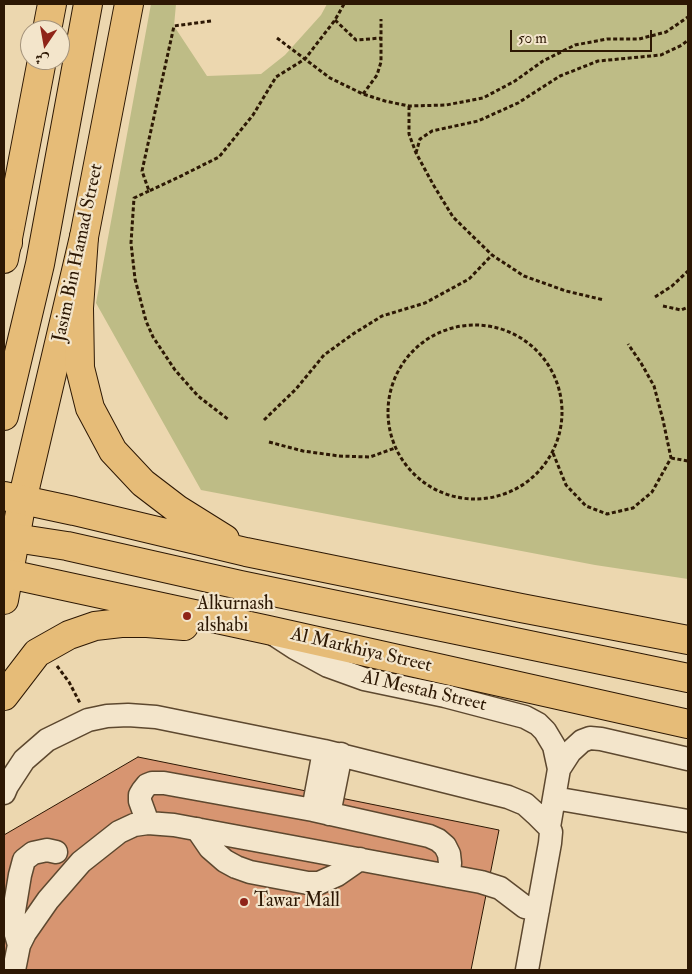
<!DOCTYPE html>
<html>
<head>
<meta charset="utf-8">
<style>
  body { margin:0 }
  #map { position:relative; width:692px; height:974px; overflow:hidden; background:#ecd7af; font-family:"IM FELL Double Pica",Amiri,serif }
  canvas { display:block }
  .frame { position:absolute; inset:0; border:5px solid #2d1804; pointer-events:none }
  .north { position:absolute; left:20px; top:20px; width:50px; height:50px; box-sizing:border-box; background:#f3e5cb; border:1px solid #a4937b; border-radius:50%; rotate:192deg; font-size:14px; font-weight:700; line-height:20px; text-align:center; color:#2d1804 }
  .north::after { content:''; display:block; margin:auto; width:18px; height:22px; background:#8f2418; clip-path:polygon(50% 0,100% 100%,50% 72%,0 100%) }
  .scale { position:absolute; left:510px; top:30px; width:142px; height:22px; box-sizing:border-box; border:2px solid #2d1804; border-top:0; padding-left:6px; font-size:15px; line-height:18px; white-space:nowrap; color:#2d1804; -webkit-text-stroke:4px #f3e5cb; paint-order:stroke }
</style>
</head>
<body>
<div id="map">
<canvas width="692" height="974"></canvas>
<div class="frame"></div>
<div class="north">ش</div>
<div class="scale">50 m</div>
</div>
<script>
const g = document.querySelector('canvas').getContext('2d');
g.lineJoin = 'round';
function fillPath(path, color) {
  g.fillStyle = color;
  g.fill(path, 'evenodd');
}
function poly(rows) {
  const path = new Path2D();
  for (const r of rows) {
    if (r.length === 3) {
      path.moveTo(r[0] + r[2], r[1]);
      path.arc(r[0], r[1], r[2], 0, 2 * Math.PI);
      continue;
    }
    path.moveTo(r[0], r[1]);
    for (let i = 2; i < r.length; i += 2) path.lineTo(r[i], r[i + 1]);
  }
  return path;
}
function trace(path, color, width, dash) {
  g.strokeStyle = color;
  g.lineWidth = width;
  g.lineCap = dash ? 'butt' : 'round';
  g.setLineDash(dash || []);
  g.stroke(path);
}
function drawText(font, color, halo, rows, align = 'center') {
  g.font = font + ' "IM FELL Double Pica",serif';
  g.lineWidth = 4.5;
  g.setLineDash([]);
  g.textBaseline = 'middle';
  g.strokeStyle = halo;
  g.fillStyle = color;
  for (const [text, x, y, turn = 0] of rows) {
    g.save();
    g.translate(x, y);
    g.rotate((+turn || 0) * Math.PI / 180);
    g.textAlign = isNaN(turn) ? turn : align;
    if (halo) g.strokeText(text, 0, 0);
    g.fillText(text, 0, 0);
    g.restore();
  }
}
fillPath(poly([
  [151,4,176,4,174,26,207,76,261,74,285,55,321,15,327,4,688,4,688,579,595,565,201,490,96,303]
]), '#bebc86');
const building = poly([
  [138,757,499,830,471,970,4,970,4,835,138,757]
]);
fillPath(building, '#d79571');
trace(building, '#2d1804', 1);
const minor = poly([
  [275,635,295,648,328,666,364,679,445,696,525,717,538,724,545,731,554,746,559,769,549,827,551,832,550,843,527,970],
  [559,769,570,752,582,741,590,738,601,739,688,759],
  [4,793,7,786,24,760,47,740,88,720,107,716,128,715,156,717,324,751,508,797,525,804,536,814,549,827],
  [554,798,688,821],
  [313,810,324,751],
  [329,814,341,754],
  [148,823,140,801,140,795,143,790,147,785,152,783,164,783,313,810,429,836,438,840,445,846,449,854,450,863,449,876],
  [197,829,210,848,225,861,236,867,250,872,271,876,308,883,319,883,337,875,360,859],
  [19,945,13,924,14,911,20,875,24,860,33,853,47,850,56,852],
  [14,970,19,945,25,933,48,900,81,862,119,832,134,825,148,823,174,825,481,882,500,888,525,907,538,910]
]);
const major = poly([
  [47,30,52,4],
  [4,259,42,60],
  [4,600,22,501,84,237,129,4]
]);
const highway = poly([
  [84,237,79,308,80,368,90,408,113,451,143,483,177,509,225,539],
  [4,249,8,243],
  [4,416,40,264,88,4],
  [4,496,74,511,246,552,521,608,688,640],
  [4,538,15,538,67,546,240,585,688,678],
  [4,573,268,630,688,724],
  [4,696,37,653,69,635,95,626,121,623,147,623,184,626]
]);
trace(minor, '#5d482f', 25);
trace(major, '#2d1804', 30);
trace(highway, '#2d1804', 30);
trace(poly([
  [335,20,356,40,381,38],
  [211,21,174,26,142,171,149,191,179,177,219,157,253,115,276,77,305,59,335,20,344,4],
  [277,38,330,78,363,94,385,101,409,106,446,105,483,98,515,81,543,61,575,45,607,39,639,39,666,32,688,17],
  [363,94,377,75,381,62,381,19],
  [409,106,409,134,416,153,434,186,453,217,492,255,524,276,566,291,604,300],
  [416,153,420,139,432,131,478,121,518,103,560,76,598,61,661,55,682,45,688,40],
  [149,191,134,198,131,243,135,279,146,321,153,337,175,370,198,396,229,420],
  [655,297,672,286,688,271],
  [663,306,681,310,688,307],
  [475,412,87],
  [264,420,296,389,324,355,353,334,382,316,425,303,469,279,492,255],
  [269,442,303,451,339,456,370,457,395,448],
  [553,453,566,485,586,506,607,514,633,508,652,492,671,458,663,420,654,386,641,363,628,344],
  [671,458,688,461],
  [57,666,69,682,80,703]
]), '#2d1804', 3, [4, 2.5]);
trace(minor, '#f3e5cb', 22);
trace(major, '#e6bc78', 28);
trace(highway, '#e6bc78', 28);
for (const [x, y, r, color] of [
  [187,616,5,"#8f2418"],
  [244,902,5,"#8f2418"]
]) {
  const dot = new Path2D();
  dot.arc(x, y, r, 0, 2 * Math.PI);
  g.fillStyle = color;
  g.fill(dot);
  trace(dot, '#f3e5cb', 2);
}
drawText('19px', '#2d1804', '#f3e5cb', [
  ["Jasim Bin Hamad Street",79,253,-78],
  ["Al Markhiya Street",361,651,13],
  ["Al Mestah Street",424,692,13]
]);
drawText('19px', '#2d1804', '#f3e5cb', [
  ["Alkurnash",197,605],
  ["alshabi",197,627],
  ["Tawar Mall",254,902]
], 'left');
</script>
</body>
</html>
